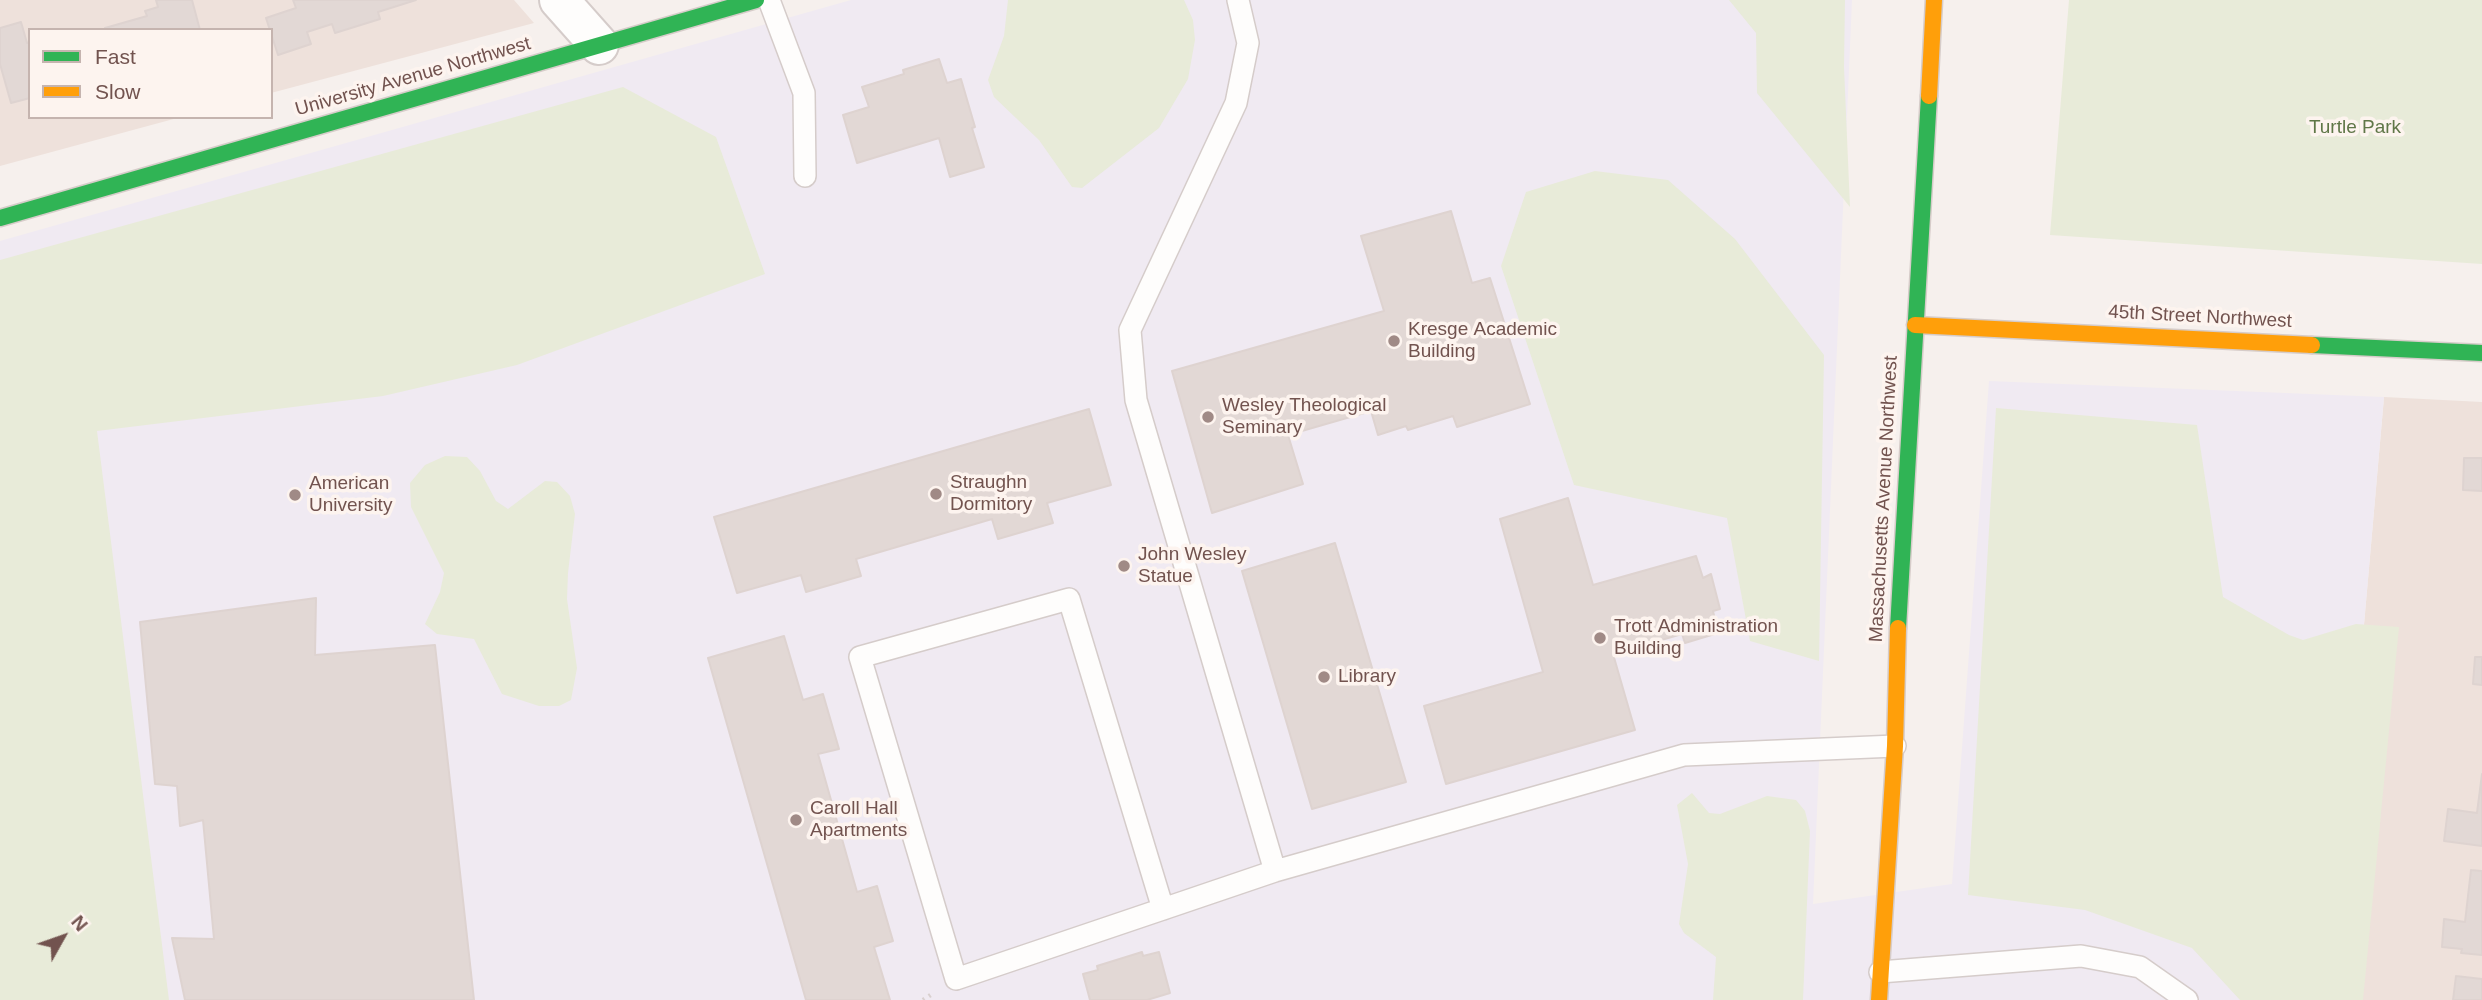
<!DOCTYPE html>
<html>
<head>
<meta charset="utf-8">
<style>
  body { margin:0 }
  #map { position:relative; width:2482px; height:1000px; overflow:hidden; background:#f6f0ed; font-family:Helvetica,sans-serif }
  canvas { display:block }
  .legend { position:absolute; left:28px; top:28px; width:245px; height:91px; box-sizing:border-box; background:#fdf4ef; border:2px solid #c5b4af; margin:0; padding:9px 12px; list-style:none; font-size:21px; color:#72534f }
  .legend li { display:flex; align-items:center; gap:14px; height:35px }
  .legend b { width:35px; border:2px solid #c5b4af }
  .north { position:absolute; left:28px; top:902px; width:70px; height:70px; -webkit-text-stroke:5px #fdf4ef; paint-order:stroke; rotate:50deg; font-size:19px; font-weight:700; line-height:28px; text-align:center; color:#72534f }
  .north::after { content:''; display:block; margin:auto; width:24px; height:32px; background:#72534f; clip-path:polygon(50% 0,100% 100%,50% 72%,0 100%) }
</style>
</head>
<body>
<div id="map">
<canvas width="2482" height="1000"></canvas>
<ul class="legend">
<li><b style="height:9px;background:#30b455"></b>Fast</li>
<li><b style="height:9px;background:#ff9f0a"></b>Slow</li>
</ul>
<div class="north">N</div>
</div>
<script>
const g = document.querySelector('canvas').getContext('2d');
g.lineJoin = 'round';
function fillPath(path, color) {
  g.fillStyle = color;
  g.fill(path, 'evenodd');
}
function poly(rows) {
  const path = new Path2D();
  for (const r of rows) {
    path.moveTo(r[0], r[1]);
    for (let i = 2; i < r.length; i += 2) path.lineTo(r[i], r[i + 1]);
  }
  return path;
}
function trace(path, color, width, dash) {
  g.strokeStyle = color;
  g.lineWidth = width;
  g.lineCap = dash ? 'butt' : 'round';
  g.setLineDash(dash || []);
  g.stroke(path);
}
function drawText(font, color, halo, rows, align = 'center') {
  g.font = font + ' Helvetica,sans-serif';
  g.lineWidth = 7;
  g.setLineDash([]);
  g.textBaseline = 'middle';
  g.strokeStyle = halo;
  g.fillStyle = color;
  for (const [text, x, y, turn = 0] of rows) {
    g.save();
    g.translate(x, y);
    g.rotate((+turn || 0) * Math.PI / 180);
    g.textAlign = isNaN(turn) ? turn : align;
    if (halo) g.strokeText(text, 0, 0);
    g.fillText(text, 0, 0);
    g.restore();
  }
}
fillPath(poly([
  [0,0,514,0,534,23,271,93,271,30,30,30,30,117,181,117,0,166],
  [2384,397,2482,402,2482,1000,2331,1000]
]), '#eee1db');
fillPath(poly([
  [851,0,1852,0,1813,904,1952,884,1989,381,2384,397,2331,1000,0,1000,0,241]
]), '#f0eaf2');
fillPath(poly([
  [1008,0,1184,0,1193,20,1195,40,1188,79,1159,128,1082,188,1072,187,1039,140,994,97,988,80,1004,36],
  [1729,0,1845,0,1844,67,1850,207,1757,93,1756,33],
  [2069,0,2482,0,2482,264,2050,235],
  [623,87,716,137,765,274,517,365,383,396,97,431,169,1000,0,1000,0,260],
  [1595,171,1668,180,1735,239,1824,355,1819,661,1750,641,1727,518,1574,485,1501,266,1526,192],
  [1996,408,2197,425,2223,597,2289,635,2303,640,2356,624,2399,627,2363,1000,2240,1000,2192,948,2085,910,1968,895],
  [445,456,467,457,480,471,496,501,508,509,545,481,557,482,570,496,575,514,568,573,567,599,577,668,571,700,559,706,539,706,502,694,474,639,437,634,425,624,440,592,444,573,411,507,410,483,425,465],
  [1692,793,1709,813,1720,814,1767,796,1796,800,1805,811,1810,831,1803,1000,1713,1000,1716,957,1684,933,1679,924,1688,864,1677,805]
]), '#e8ebd9');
const building = poly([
  [156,0,192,0,200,30,105,30,105,28,147,16,145,11,158,7,156,0],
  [293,0,416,0,378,12,380,19,335,33,332,24,307,32,311,44,278,55,266,18,296,8,293,0],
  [21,22,27,43,30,42,30,98,11,103,0,64,0,28,21,22],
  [939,59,947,83,961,79,975,127,972,128,984,167,950,177,939,138,857,163,843,115,869,107,862,87,904,74,903,70,939,59],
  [1451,211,1472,283,1490,278,1530,404,1457,427,1453,416,1408,430,1406,426,1378,435,1371,411,1288,435,1303,484,1212,513,1172,371,1384,311,1361,236,1451,211],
  [1089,409,1111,485,1047,503,1053,523,998,539,992,519,856,559,861,576,806,592,801,575,737,593,714,517,1089,409],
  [2464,458,2482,458,2482,491,2463,490,2464,458],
  [1568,498,1593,585,1696,556,1703,578,1711,574,1720,609,1713,611,1718,633,1685,643,1682,634,1613,654,1635,730,1446,784,1424,706,1543,672,1500,519,1568,498],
  [1335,543,1406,782,1312,809,1242,571,1335,543],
  [316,598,315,655,435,645,474,1000,185,1000,172,938,214,939,203,820,180,826,177,786,155,784,140,622,316,598],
  [784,636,803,700,823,694,839,749,818,754,857,892,877,886,893,941,874,947,890,1000,806,1000,708,658,784,636],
  [2475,657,2482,657,2482,685,2473,684,2475,657],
  [2482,774,2482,846,2444,841,2448,809,2477,813,2482,774],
  [2471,870,2482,871,2482,955,2461,953,2462,949,2442,947,2444,919,2465,922,2471,870],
  [1142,952,1143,956,1159,952,1170,993,1147,1000,1090,1000,1083,974,1098,970,1097,966,1142,952],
  [2456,976,2482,979,2482,1000,2453,1000,2456,976]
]);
fillPath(building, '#e2d8d5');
trace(building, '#ded3d0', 2);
const lane = poly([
  [769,0,804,93,805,176],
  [1238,0,1248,43,1236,103,1130,330,1136,400,1275,871],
  [1163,909,1069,599,860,657,956,979,1163,909,1275,871,1684,755,1895,746],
  [1880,972,2081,956,2140,967,2187,1000]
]);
const street = poly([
  [559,0,599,45]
]);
const fast = poly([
  [0,218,756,0],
  [2312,345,2482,353],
  [1898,628,1929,96]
]);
const slow = poly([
  [1929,96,1934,0],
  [1915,325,2312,345],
  [1879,1000,1895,746,1898,628]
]);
trace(lane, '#d5ccca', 24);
trace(street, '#d5ccca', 42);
trace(fast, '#d6ccc9', 19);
trace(slow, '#d6ccc9', 19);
trace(poly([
  [923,1000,932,994]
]), '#d9d0cf', 4.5, [2, 5]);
trace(lane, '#fefdfc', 21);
trace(street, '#fefdfc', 38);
trace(fast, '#30b455', 16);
trace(slow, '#ff9f0a', 16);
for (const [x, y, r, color] of [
  [1394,341,7,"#a08a86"],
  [1208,417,7,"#a08a86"],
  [936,494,7,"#a08a86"],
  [295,495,7,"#a08a86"],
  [1124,566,7,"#a08a86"],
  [1600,638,7,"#a08a86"],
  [1324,677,7,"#a08a86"],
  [796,820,7,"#a08a86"]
]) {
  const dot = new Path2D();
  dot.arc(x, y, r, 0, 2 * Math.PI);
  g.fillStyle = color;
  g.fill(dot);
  trace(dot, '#fdf4ef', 2.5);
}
drawText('19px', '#72534f', '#fdf4ef', [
  ["University Avenue Northwest",413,77,-16],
  ["45th Street Northwest",2200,317,3],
  ["Massachusetts Avenue Northwest",1884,499,-87]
]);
drawText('19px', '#607748', '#fdf4ef', [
  ["Turtle Park",2355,128]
]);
drawText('19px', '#72534f', '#fdf4ef', [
  ["Kresge Academic",1408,330],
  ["Building",1408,352],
  ["Wesley Theological",1222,406],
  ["Seminary",1222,428],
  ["Straughn",950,483],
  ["Dormitory",950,505],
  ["American",309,484],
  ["University",309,506],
  ["John Wesley",1138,555],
  ["Statue",1138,577],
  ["Trott Administration",1614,627],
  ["Building",1614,649],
  ["Library",1338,677],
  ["Caroll Hall",810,809],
  ["Apartments",810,831]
], 'left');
</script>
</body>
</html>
